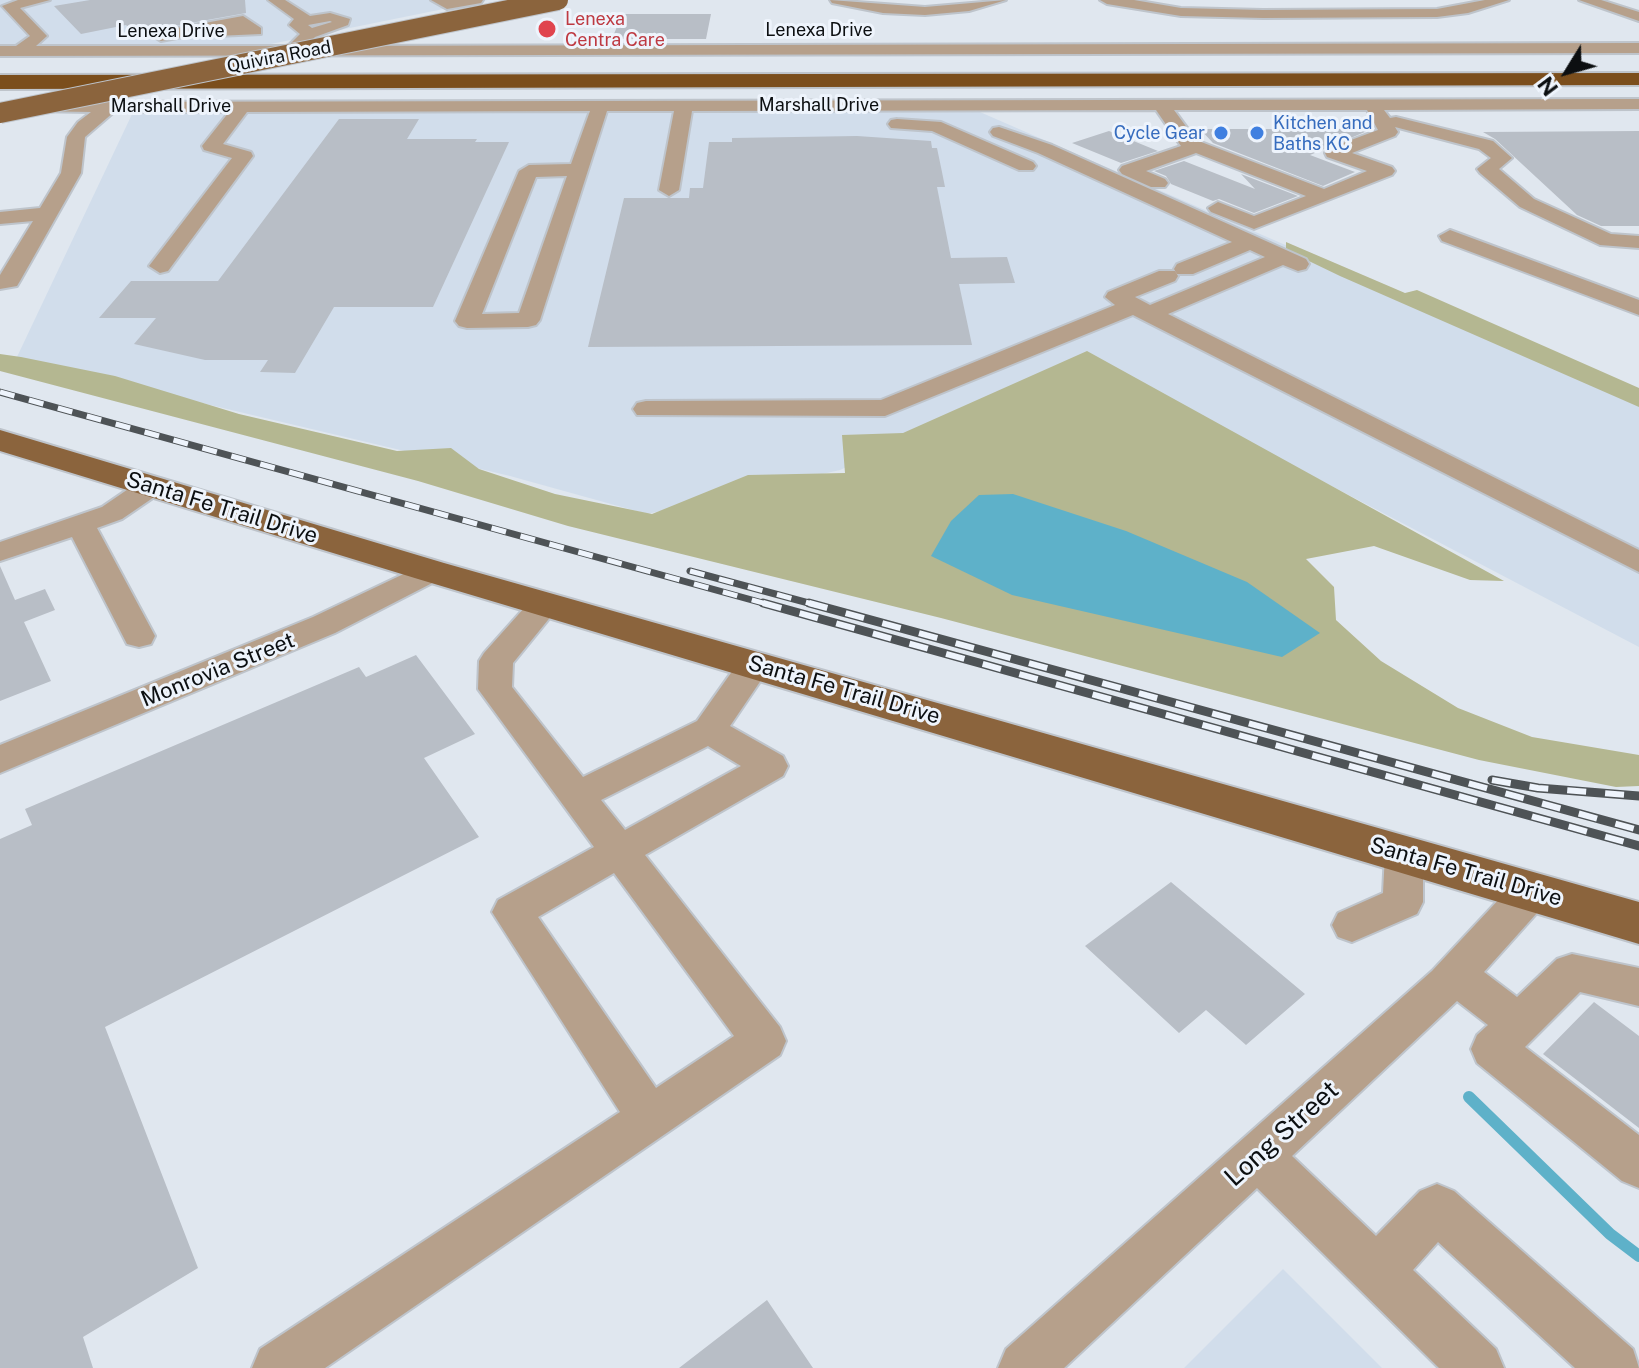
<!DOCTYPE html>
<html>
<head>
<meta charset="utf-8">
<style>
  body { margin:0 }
  #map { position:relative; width:1639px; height:1368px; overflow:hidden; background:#e0e7ef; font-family:"Public Sans",sans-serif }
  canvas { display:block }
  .north { position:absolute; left:1527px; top:32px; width:80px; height:80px; -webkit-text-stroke:6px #eef4fc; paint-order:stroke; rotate:233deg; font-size:22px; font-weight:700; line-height:32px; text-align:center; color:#0c0f11 }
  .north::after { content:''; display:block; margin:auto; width:28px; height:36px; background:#0c0f11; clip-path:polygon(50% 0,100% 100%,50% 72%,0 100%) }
</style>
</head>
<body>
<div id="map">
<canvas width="1639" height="1368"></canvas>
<div class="north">N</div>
</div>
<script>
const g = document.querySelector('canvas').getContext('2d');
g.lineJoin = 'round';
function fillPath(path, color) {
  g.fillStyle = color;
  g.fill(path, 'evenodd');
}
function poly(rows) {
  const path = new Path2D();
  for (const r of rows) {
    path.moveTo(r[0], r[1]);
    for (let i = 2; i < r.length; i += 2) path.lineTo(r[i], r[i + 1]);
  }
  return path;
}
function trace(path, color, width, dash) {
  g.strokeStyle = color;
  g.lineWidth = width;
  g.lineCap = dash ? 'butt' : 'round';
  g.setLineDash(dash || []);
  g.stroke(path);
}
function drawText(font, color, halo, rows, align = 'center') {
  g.font = font + ' "Public Sans",sans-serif';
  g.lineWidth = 6;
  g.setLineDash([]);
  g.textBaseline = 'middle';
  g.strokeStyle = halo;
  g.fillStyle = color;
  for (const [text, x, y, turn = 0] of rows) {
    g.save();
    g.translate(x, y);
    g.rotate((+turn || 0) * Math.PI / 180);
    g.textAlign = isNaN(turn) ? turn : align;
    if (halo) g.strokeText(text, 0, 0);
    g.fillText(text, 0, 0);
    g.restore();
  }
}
fillPath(poly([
  [0,0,488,0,251,48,0,47],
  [973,109,1639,399,1639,647,1087,358,840,470,647,514,510,476,16,359,134,110],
  [1283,1269,1382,1368,1184,1368]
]), '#d1ddeb');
fillPath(poly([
  [1286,242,1405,293,1417,290,1639,388,1639,407,1340,276,1286,250],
  [1087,351,1504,581,1470,580,1374,546,1306,559,1334,587,1336,620,1381,661,1458,708,1532,737,1639,755,1639,786,1616,787,1479,760,941,618,568,526,418,481,0,371,0,354,21,357,115,376,239,414,397,451,451,448,479,469,555,494,652,514,748,475,845,473,842,435,903,433]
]), '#b4b791');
fillPath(poly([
  [1013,494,1126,531,1247,582,1320,633,1282,657,1012,595,931,556,951,521,979,495]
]), '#5eb1c9');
trace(poly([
  [1469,1097,1610,1234,1639,1256]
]), '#5eb1c9', 12);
fillPath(poly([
  [90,0,245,0,246,13,135,33,126,25,81,34,54,6],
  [622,14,711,14,706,39,612,39],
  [339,119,419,119,407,139,477,139,475,142,509,142,433,307,334,307,295,373,260,372,268,360,205,360,134,344,156,318,99,318,131,281,218,281],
  [1200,129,1372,129,1310,155,1355,172,1323,186,1213,143],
  [1109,131,1158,151,1121,163,1072,143],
  [1639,131,1639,226,1601,226,1577,215,1495,139,1483,132],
  [857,136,931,141,932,148,937,148,942,172,945,187,937,187,951,258,1007,257,1015,283,959,284,972,345,588,347,624,198,689,198,690,188,703,188,709,142,732,142,732,138],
  [1184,161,1255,189,1241,174,1298,196,1254,213,1219,199,1213,201,1171,184,1166,176,1154,171],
  [0,566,15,600,45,589,55,610,24,622,51,681,0,701],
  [416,655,475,734,424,758,479,837,105,1027,198,1268,83,1337,93,1368,0,1368,0,839,32,825,25,809,359,667,366,677],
  [1171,882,1305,994,1246,1045,1206,1010,1179,1033,1085,946],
  [1594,1002,1639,1036,1639,1128,1543,1054],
  [767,1300,813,1368,679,1368]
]), '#b8bec6');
const minor = poly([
  [18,0,50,0,20,8,47,36,36,46,288,46,300,34,289,25,294,19,268,0,285,0,310,16,330,13,350,19,348,25,315,37,306,46,1639,43,1639,53,0,56,0,46,16,46,30,36,2,6,18,0],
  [332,22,312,28,308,25,330,21,332,22],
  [431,0,483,0,481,3,447,9,431,0],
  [830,0,925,7,1006,0,969,11,925,15,883,13,832,3,830,0],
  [1100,0,1134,0,1181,8,1263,10,1437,9,1485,0,1509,0,1468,13,1437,17,1263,18,1181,16,1107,4,1100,0],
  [1579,0,1601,0,1639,12,1639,21,1579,0],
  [243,16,261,28,261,34,216,36,209,32,161,41,153,36,161,31,243,16],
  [1639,99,1639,109,1384,110,1390,118,1396,117,1493,141,1512,158,1499,169,1534,199,1611,234,1639,236,1639,248,1600,245,1520,207,1480,173,1477,169,1491,158,1479,149,1395,127,1398,132,1395,136,1352,153,1392,167,1395,171,1392,175,1254,229,1211,212,1208,208,1218,202,1254,216,1306,196,1196,153,1146,171,1165,179,1168,183,1165,187,1151,187,1122,174,1119,170,1122,166,1181,146,1156,110,692,111,679,190,669,196,659,190,674,111,607,111,540,320,536,325,528,327,467,328,459,326,455,321,519,171,529,165,571,164,590,111,247,112,223,144,251,152,253,156,168,271,160,273,149,266,232,158,204,150,202,146,229,112,114,112,85,137,81,173,20,281,17,286,0,289,0,275,33,221,0,224,0,212,40,208,61,173,67,137,78,122,91,112,34,111,31,107,34,103,40,102,1639,99],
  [1174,110,1367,110,1378,130,1327,149,1325,153,1327,157,1367,171,1324,189,1196,140,1174,110],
  [567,176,519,313,482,314,536,177,567,176],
  [897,119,941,122,1033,162,1036,166,1033,170,1019,170,932,131,891,128,888,124,891,120,897,119],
  [999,127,1052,145,1306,259,1309,264,1306,269,1298,271,1283,265,1168,314,1639,550,1639,572,1133,315,885,416,637,415,633,409,637,403,646,401,881,400,1115,305,1105,297,1108,292,1159,271,1175,271,1178,276,1175,281,1135,297,1150,305,1265,257,1250,250,1193,274,1177,274,1174,269,1177,264,1232,242,1038,153,993,136,990,132,993,128,999,127],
  [1450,230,1639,300,1639,315,1442,241,1439,236,1450,230],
  [150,478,160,481,164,487,160,493,122,519,97,528,155,636,151,644,139,647,127,644,72,537,0,561,0,542,102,507,140,481,150,478],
  [431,561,442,564,446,571,442,578,335,633,0,773,0,745,313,617,431,561],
  [545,594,556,597,561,604,513,663,512,687,583,777,697,721,743,656,755,653,767,656,772,664,730,726,783,756,788,766,783,776,645,855,780,1027,786,1041,780,1055,325,1368,252,1368,260,1349,620,1112,492,912,498,900,594,847,478,689,479,661,484,653,534,597,545,594],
  [708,746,741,766,625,830,601,800,708,746],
  [614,873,734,1036,656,1088,538,917,614,873],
  [1404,839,1418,843,1423,854,1423,902,1417,914,1352,942,1338,937,1332,925,1338,913,1383,893,1385,854,1390,843,1404,839],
  [1531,876,1545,880,1551,892,1545,904,1484,972,1517,997,1557,959,1572,954,1639,968,1639,1006,1580,992,1525,1047,1639,1135,1639,1188,1622,1181,1477,1063,1471,1049,1477,1035,1488,1025,1457,1001,1292,1156,1376,1236,1420,1191,1437,1184,1454,1191,1633,1349,1639,1368,1575,1368,1438,1242,1413,1270,1496,1349,1504,1368,1439,1368,1257,1188,1064,1368,998,1368,1006,1349,1432,971,1517,880,1531,876]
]);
const major = poly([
  [0,430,444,563,1639,902,1639,944,418,579,0,451,0,430]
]);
const highway = poly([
  [1639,73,1639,85,0,89,0,75,1639,73]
]);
trace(minor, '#bec4cb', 4);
trace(major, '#bec4cb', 4);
trace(highway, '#bec4cb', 4);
fillPath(minor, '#b6a08b');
fillPath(major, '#8b643d');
fillPath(highway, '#7b4e1c');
const railFar1 = poly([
  [0,392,770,605],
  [690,571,816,605]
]);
const rail = poly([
  [763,603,1639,846],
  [809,603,1639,830],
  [1492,780,1538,788,1639,796]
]);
trace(railFar1, '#4e5356', 7);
trace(rail, '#4e5356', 9);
trace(railFar1, '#eef4fc', 5, [15]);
trace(rail, '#eef4fc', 6, [19]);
const majorBridge = poly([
  [0,113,558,0]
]);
trace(majorBridge, '#bec4cb', 22, []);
trace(majorBridge, '#8b643d', 20);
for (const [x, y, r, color] of [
  [547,29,10,"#e0444e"],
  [1221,133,8,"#3f7fe0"],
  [1257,133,8,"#3f7fe0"]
]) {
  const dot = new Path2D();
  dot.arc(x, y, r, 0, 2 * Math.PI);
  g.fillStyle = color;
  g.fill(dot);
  trace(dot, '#eef4fc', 3);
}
drawText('18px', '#be3a42', '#eef4fc', [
  ["Lenexa",565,19],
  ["Centra Care",565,40]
], 'left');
drawText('18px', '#0c0f11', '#eef4fc', [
  ["Lenexa Drive",819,30],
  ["Lenexa Drive",171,31],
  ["Quivira Road",279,57,-11],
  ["Marshall Drive",819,105],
  ["Marshall Drive",171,106]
]);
drawText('18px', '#366cbe', '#eef4fc', [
  ["Kitchen and",1273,123],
  ["Baths KC",1273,144],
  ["Cycle Gear",1205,133,"right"]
], 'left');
drawText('22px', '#0c0f11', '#eef4fc', [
  ["Santa Fe Trail Drive",222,508,17],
  ["Monrovia Street",218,670,-22],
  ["Santa Fe Trail Drive",844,690,16],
  ["Santa Fe Trail Drive",1466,872,16]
]);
drawText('26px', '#0c0f11', '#eef4fc', [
  ["Long Street",1282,1134,-42]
]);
</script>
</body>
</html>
